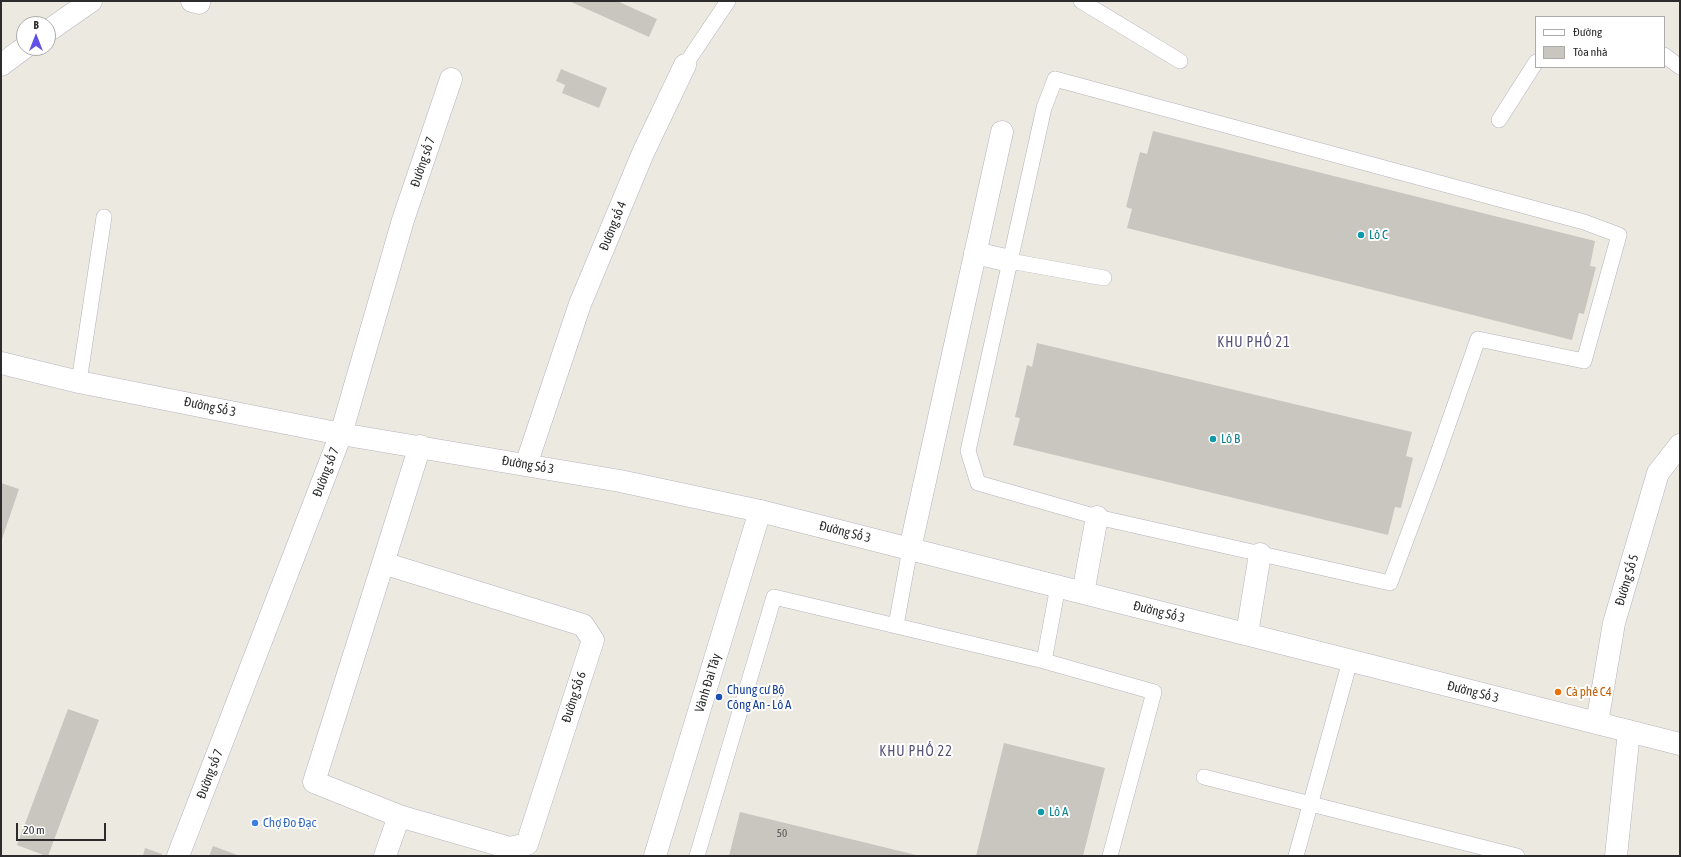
<!DOCTYPE html>
<html>
<head>
<meta charset="utf-8">
<style>
  body { margin:0 }
  #map { position:relative; width:1681px; height:857px; overflow:hidden; background:#eceae0; font-family:"Asap Condensed",sans-serif }
  canvas { display:block }
  .frame { position:absolute; inset:0; border:2px solid #2c2c2c; pointer-events:none }
  .legend { position:absolute; left:1535px; top:16px; width:130px; height:52px; box-sizing:border-box; background:#fff; border:1px solid #ababab; margin:0; padding:5px 7px; list-style:none; font-size:12px; color:#2c2c2c }
  .legend li { display:flex; align-items:center; gap:8px; height:20px }
  .legend b { width:20px; border:1px solid #ababab }
  .north { position:absolute; left:16px; top:16px; width:40px; height:40px; box-sizing:border-box; background:#fff; border:1px solid #ababab; border-radius:50%; rotate:0deg; font-size:11px; font-weight:700; line-height:16px; text-align:center; color:#2c2c2c }
  .north::after { content:''; display:block; margin:auto; width:14px; height:18px; background:#5f51e7; clip-path:polygon(50% 0,100% 100%,50% 72%,0 100%) }
  .scale { position:absolute; left:16px; top:823px; width:90px; height:18px; box-sizing:border-box; border:2px solid #2c2c2c; border-top:0; padding-left:5px; font-size:12px; line-height:14px; white-space:nowrap; color:#2c2c2c; -webkit-text-stroke:3px #fff; paint-order:stroke }
</style>
</head>
<body>
<div id="map">
<canvas width="1681" height="857"></canvas>
<div class="frame"></div>
<ul class="legend">
<li><b style="height:5px;background:#fff"></b>Đường</li>
<li><b style="height:11px;background:#c8c6bf"></b>Tòa nhà</li>
</ul>
<div class="north">B</div>
<div class="scale">20 m</div>
</div>
<script>
const g = document.querySelector('canvas').getContext('2d');
g.lineJoin = 'round';
function fillPath(path, color) {
  g.fillStyle = color;
  g.fill(path, 'evenodd');
}
function poly(rows) {
  const path = new Path2D();
  for (const r of rows) {
    path.moveTo(r[0], r[1]);
    for (let i = 2; i < r.length; i += 2) path.lineTo(r[i], r[i + 1]);
  }
  return path;
}
function trace(path, color, width, dash) {
  g.strokeStyle = color;
  g.lineWidth = width;
  g.lineCap = dash ? 'butt' : 'round';
  g.setLineDash(dash || []);
  g.stroke(path);
}
function drawText(font, color, halo, rows, align = 'center') {
  g.font = font + ' "Asap Condensed",sans-serif';
  g.lineWidth = 4;
  g.setLineDash([]);
  g.textBaseline = 'middle';
  g.strokeStyle = halo;
  g.fillStyle = color;
  for (const [text, x, y, turn = 0] of rows) {
    g.save();
    g.translate(x, y);
    g.rotate((+turn || 0) * Math.PI / 180);
    g.textAlign = isNaN(turn) ? turn : align;
    if (halo) g.strokeText(text, 0, 0);
    g.fillText(text, 0, 0);
    g.restore();
  }
}
fillPath(poly([
  [569,1,617,1,657,19,649,37],
  [561,69,607,88,599,108,562,93,565,85,556,81],
  [1153,131,1595,241,1590,266,1596,267,1584,314,1579,313,1572,340,1127,228,1132,209,1126,207,1140,152,1147,154],
  [1037,343,1412,432,1406,456,1413,458,1401,508,1395,507,1388,535,1013,445,1020,418,1015,417,1027,365,1032,367],
  [1,483,19,489,1,542],
  [68,709,99,720,48,856,46,856,17,845],
  [1004,743,1105,768,1083,856,976,856],
  [740,812,916,855,916,856,729,856],
  [213,846,240,856,209,856],
  [145,848,162,854,162,856,143,856]
]), '#c8c6bf');
const lane = poly([
  [1081,1,1180,61],
  [1664,55,1680,67],
  [685,65,728,1],
  [1055,79,1584,222,1619,235,1584,361,1478,339,1431,473,1390,583,1097,517,978,483,968,451,1044,108,1055,79],
  [1499,120,1536,62],
  [1010,261,1104,278],
  [79,382,104,217],
  [896,625,910,549],
  [1044,661,1058,586],
  [1204,777,1517,856],
  [697,856,774,597,1044,661,1154,692,1110,856],
  [1296,856,1350,661]
]);
const street = poly([
  [192,1,199,3],
  [48,31,91,1],
  [1,65,24,48],
  [975,253,1010,261],
  [1,363,79,382,341,434,620,481,760,511,1680,744],
  [526,465,580,304,643,153,685,65],
  [910,549,1002,132],
  [383,563,583,625,593,640,527,844,510,848,399,816,314,782,420,446],
  [1083,593,1097,517],
  [1247,634,1260,554],
  [1597,723,1614,623,1658,473,1680,445],
  [178,856,341,434,403,220,451,79],
  [385,856,399,816],
  [1616,856,1629,731]
]);
const secondary = poly([
  [655,856,760,511]
]);
trace(lane, '#b4b3be', 16);
trace(street, '#b4b3be', 23);
trace(secondary, '#b4b3be', 23);
trace(lane, '#fff', 15);
trace(street, '#fff', 22);
trace(secondary, '#fff', 22);
for (const [x, y, r, color] of [
  [1361,235,4,"#0f9aa8"],
  [1213,439,4,"#0f9aa8"],
  [1558,692,4,"#e8710a"],
  [719,697,4,"#1a4fb4"],
  [1041,812,4,"#0f9aa8"],
  [255,823,4,"#3f7fe0"]
]) {
  const dot = new Path2D();
  dot.arc(x, y, r, 0, 2 * Math.PI);
  g.fillStyle = color;
  g.fill(dot);
  trace(dot, '#fff', 1.5);
}
drawText('11px', '#535251', null, [
  ["50",782,834]
]);
drawText('13px', '#2c2c2c', '#fff', [
  ["Đường số 7",423,162,-71],
  ["Đường số 4",613,226,-68],
  ["Đường Số 3",210,407,12],
  ["Đường Số 3",528,465,10],
  ["Đường số 7",326,472,-69],
  ["Đường Số 3",845,532,14],
  ["Đường Số 5",1627,580,-73],
  ["Đường Số 3",1159,612,14],
  ["Vành Đai Tây",708,683,-73],
  ["Đường Số 3",1473,692,14],
  ["Đường Số 6",574,697,-72],
  ["Đường số 7",210,774,-69]
]);
drawText('13px', '#0d838f', '#fff', [
  ["Lô C",1369,235],
  ["Lô B",1221,439],
  ["Lô A",1049,812]
], 'left');
drawText('13px', '#164399', '#fff', [
  ["Chung cư Bộ",727,690],
  ["Công An - Lô A",727,705]
], 'left');
drawText('13px', '#c56008', '#fff', [
  ["Cà phê C4",1566,692]
], 'left');
drawText('13px', '#366cbe', '#fff', [
  ["Chợ Đo Đạc",263,823]
], 'left');
g.letterSpacing = '1px';
drawText('14px', '#545078', '#fff', [
  ["KHU PHỐ 21",1254,343],
  ["KHU PHỐ 22",916,752]
]);
g.letterSpacing = '0px';
</script>
</body>
</html>
